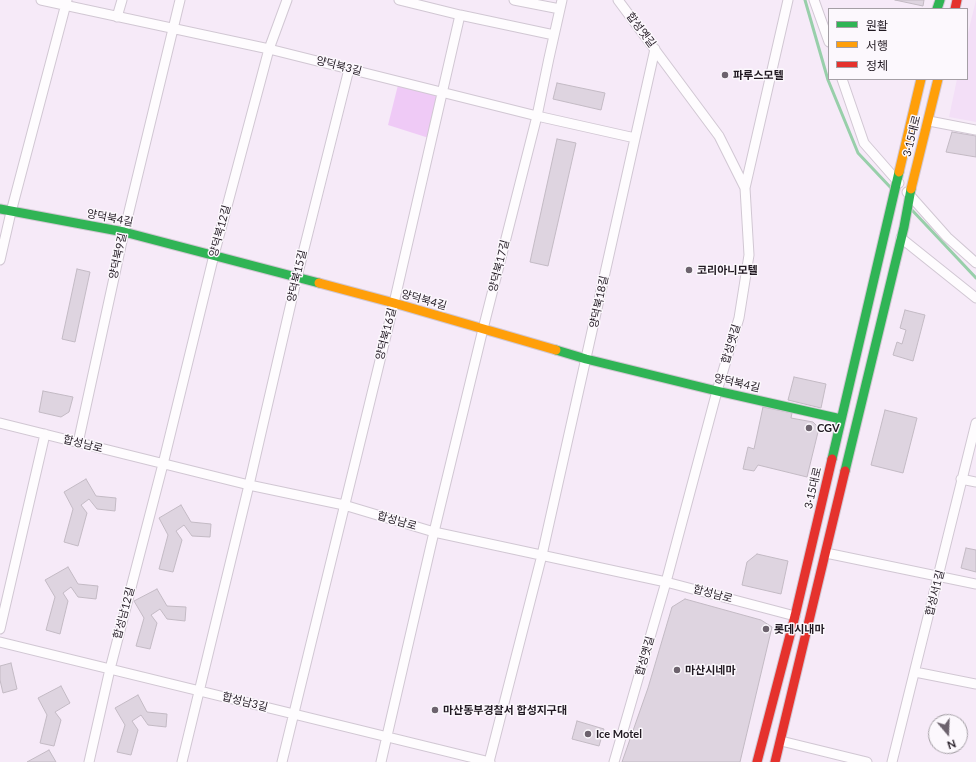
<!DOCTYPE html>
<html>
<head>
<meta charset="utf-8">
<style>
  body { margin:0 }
  #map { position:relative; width:976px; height:762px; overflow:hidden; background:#f6eaf8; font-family:Lato,"Noto Sans KR",sans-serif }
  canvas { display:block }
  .legend { position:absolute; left:828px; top:8px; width:140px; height:72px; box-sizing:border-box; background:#fcf8fd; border:1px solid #a49fa5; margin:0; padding:5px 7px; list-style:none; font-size:12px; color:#211922 }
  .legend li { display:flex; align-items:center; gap:8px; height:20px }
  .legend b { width:20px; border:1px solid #a49fa5 }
  .north { position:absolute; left:928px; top:714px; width:40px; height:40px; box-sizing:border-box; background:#fcf8fd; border:1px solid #a49fa5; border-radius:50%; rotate:161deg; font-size:11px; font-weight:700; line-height:16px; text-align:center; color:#211922 }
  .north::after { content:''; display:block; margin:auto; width:14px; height:18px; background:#6c626d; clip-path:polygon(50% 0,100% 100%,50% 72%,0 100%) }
</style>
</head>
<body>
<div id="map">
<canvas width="976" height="762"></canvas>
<ul class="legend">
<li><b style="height:5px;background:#30b455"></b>원활</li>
<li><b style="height:5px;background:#ff9f0a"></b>서행</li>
<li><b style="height:5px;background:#e5322d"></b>정체</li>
</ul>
<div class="north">N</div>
</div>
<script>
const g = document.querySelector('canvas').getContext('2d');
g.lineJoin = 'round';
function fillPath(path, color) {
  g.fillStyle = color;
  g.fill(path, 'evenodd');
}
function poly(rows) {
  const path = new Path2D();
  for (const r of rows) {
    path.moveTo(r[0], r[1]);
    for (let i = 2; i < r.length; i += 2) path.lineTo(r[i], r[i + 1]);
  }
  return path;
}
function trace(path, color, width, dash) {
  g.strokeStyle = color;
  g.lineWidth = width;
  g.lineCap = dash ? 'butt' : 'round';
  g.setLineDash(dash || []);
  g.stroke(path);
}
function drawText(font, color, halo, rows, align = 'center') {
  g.font = font + ' Lato,"Noto Sans KR",sans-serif';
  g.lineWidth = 3;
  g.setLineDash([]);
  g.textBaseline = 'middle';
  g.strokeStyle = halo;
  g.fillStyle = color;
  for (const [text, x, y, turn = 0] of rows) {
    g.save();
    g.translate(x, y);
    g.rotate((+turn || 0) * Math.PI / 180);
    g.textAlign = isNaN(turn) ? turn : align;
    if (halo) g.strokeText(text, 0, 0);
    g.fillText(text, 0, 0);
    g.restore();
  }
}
fillPath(poly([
  [976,0,976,122,949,117,957,79,967,79,967,37]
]), '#f3dff7');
fillPath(poly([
  [399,81,443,91,432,139,388,125]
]), '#efcaf6');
trace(poly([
  [805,0,828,80,858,153,891,188],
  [911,209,976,278]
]), '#98cfaa', 3);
const building = poly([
  [895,0,924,0,923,6,895,0],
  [557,83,605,93,601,110,553,99,557,83],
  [952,132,976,136,976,157,946,152,952,132],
  [557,139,576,143,548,266,530,262,557,139],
  [77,269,90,272,75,342,62,339,77,269],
  [905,310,925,315,913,361,893,355,897,342,902,344,906,330,900,328,905,310],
  [794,377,826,384,821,408,788,400,794,377],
  [43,391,73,397,69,412,61,417,39,412,43,391],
  [763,407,792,413,791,418,813,422,817,426,818,432,807,477,758,465,754,471,743,469,748,447,754,449,763,407],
  [885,410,917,418,903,473,871,465,885,410],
  [86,479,96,496,116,498,115,511,97,509,89,499,81,505,87,513,78,546,64,542,73,509,64,492,86,479],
  [181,505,191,522,211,524,210,537,192,536,184,525,176,531,182,540,173,572,159,569,168,535,159,518,181,505],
  [966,548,976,550,976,572,961,568,966,548],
  [757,554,788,561,781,594,742,585,747,562,757,554],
  [68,567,78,584,98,586,96,599,78,597,71,587,63,593,68,601,60,634,46,630,55,597,45,580,68,567],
  [157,589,167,606,186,607,185,621,167,619,160,609,151,615,157,623,150,649,136,646,144,618,134,601,157,589],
  [685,599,761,620,772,627,740,762,622,762,648,688,672,607,685,599],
  [11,663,17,689,3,693,0,680,0,666,11,663],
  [61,686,70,703,55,712,61,720,54,746,40,743,47,715,38,698,61,686],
  [138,695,147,712,167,714,166,727,148,725,141,715,132,721,138,730,131,755,117,752,125,725,115,708,138,695],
  [577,721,604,729,599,746,572,739,577,721],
  [49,750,56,762,27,762,49,750]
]);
fillPath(building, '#ded4e0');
trace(building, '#c3bac4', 1);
const street = poly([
  [41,0,269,49,537,116,635,138],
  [399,0,460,15,554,35],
  [514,0,560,9],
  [814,0,829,42],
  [117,17,122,0],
  [842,79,864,143,899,183],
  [929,121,976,130],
  [745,188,788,0],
  [907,192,947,237,976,263],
  [901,238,976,298],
  [0,260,11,212,67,0],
  [0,423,249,485,344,505,434,532,666,582,795,616],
  [78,443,124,232,180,0],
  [961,479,976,482],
  [826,553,976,584],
  [0,629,45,434],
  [0,642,490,762],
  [915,672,976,684],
  [781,741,867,762],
  [89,762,110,669,163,464,214,255,269,49,287,0],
  [182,762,249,485,297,277,349,69],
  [282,762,394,303,460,15],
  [381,762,434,532,483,329,537,116,549,58,562,0],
  [489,762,542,555,655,49],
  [614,762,666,582,717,391,739,318,749,255,745,188,719,136,618,0],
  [892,762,976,423]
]);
const fast = poly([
  [937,9,940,0],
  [0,209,124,232,319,283],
  [556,350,586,359,717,391,841,419],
  [832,459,899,172],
  [845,471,904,227,911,189]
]);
const slow = poly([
  [899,172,921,79],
  [911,189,938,79],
  [319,283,394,303,556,350]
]);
const jam = poly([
  [955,9,957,0],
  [757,762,795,616,832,459],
  [775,762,845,471]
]);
trace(street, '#d1c7d3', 11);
trace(fast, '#d1c7d3', 11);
trace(slow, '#d1c7d3', 11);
trace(jam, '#d1c7d3', 11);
trace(street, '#fefcfe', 9);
trace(fast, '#30b455', 9);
trace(slow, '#ff9f0a', 9);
trace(jam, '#e5322d', 9);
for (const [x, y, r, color] of [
  [725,75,4,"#6c626d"],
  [689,270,4,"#6c626d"],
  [809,428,4,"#6c626d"],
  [766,629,4,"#6c626d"],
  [677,670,4,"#6c626d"],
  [435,710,4,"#6c626d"],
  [588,734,4,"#6c626d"]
]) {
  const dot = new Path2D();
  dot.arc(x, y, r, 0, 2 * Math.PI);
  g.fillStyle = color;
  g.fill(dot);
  trace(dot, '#fcf8fd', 1.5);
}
drawText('11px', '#211922', '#fcf8fd', [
  ["합성옛길",641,30,53],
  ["양덕북3길",339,66,14],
  ["3·15대로",912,136,-76],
  ["양덕북4길",110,218,11],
  ["양덕북12길",220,231,-75],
  ["양덕북9길",118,256,-78],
  ["양덕북17길",499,266,-76],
  ["양덕북15길",297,276,-77],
  ["양덕북4길",424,300,16],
  ["양덕북18길",599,302,-78],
  ["양덕북16길",386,334,-76],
  ["합성옛길",731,344,-73],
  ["양덕북4길",737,383,13],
  ["합성남로",83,444,14],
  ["3·15대로",813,488,-77],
  ["합성남로",397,521,16],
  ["합성서1길",935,593,-76],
  ["합성남로",713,594,15],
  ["합성남12길",124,613,-75],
  ["합성옛길",645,656,-74],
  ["합성남3길",245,702,14]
]);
drawText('bold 11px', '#211922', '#fcf8fd', [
  ["파루스모텔",733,75],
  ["코리아니모텔",697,270],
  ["CGV",817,428],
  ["롯데시내마",774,629],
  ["마산시네마",685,670],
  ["마산동부경찰서 합성지구대",443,710],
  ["Ice Motel",596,734]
], 'left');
</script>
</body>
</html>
